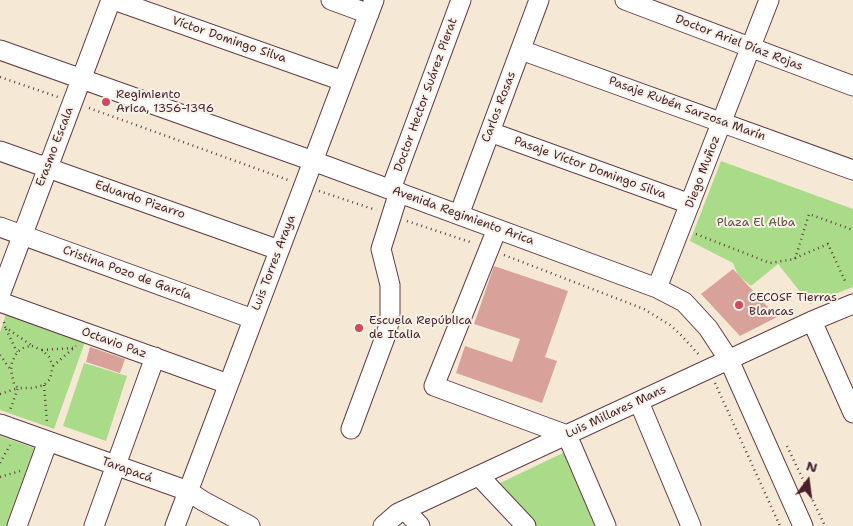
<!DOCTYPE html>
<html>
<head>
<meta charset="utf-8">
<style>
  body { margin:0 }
  #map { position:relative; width:853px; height:526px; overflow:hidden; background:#f5e9d5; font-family:"Shantell Sans",sans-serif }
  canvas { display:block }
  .north { position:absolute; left:783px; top:456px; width:50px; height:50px; -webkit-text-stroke:4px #f7f3e8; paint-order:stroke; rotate:15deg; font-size:14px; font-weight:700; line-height:20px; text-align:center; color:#4a1f2b }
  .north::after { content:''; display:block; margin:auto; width:18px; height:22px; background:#4a1f2b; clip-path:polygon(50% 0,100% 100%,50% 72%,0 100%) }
</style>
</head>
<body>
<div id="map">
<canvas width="853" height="526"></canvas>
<div class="north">N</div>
</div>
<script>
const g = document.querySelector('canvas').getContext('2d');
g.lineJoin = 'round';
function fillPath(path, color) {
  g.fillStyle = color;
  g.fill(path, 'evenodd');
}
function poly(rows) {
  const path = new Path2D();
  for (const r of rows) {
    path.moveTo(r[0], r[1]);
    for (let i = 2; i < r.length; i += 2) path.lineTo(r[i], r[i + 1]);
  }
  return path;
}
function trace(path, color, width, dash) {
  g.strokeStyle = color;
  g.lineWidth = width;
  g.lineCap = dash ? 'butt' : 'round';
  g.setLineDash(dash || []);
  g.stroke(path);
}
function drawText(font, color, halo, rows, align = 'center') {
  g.font = font + ' "Shantell Sans",sans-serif';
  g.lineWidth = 4;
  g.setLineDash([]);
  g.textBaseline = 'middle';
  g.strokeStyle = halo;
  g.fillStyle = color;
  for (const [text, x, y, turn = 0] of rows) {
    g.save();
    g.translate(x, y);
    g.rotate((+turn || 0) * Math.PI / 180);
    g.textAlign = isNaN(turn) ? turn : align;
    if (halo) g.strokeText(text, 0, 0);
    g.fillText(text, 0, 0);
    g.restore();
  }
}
fillPath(poly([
  [721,161,853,209,853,287,810,304,778,264,751,286,738,275,733,263,690,241],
  [7,311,86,339,54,429,0,410,0,332],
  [84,363,127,376,106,441,63,426],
  [0,436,37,449,10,526,0,526],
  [567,451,601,526,535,526,496,485]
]), '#aadb89');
fillPath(poly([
  [494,266,568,291,545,357,557,361,542,403,456,373,465,346,512,362,520,339,474,324],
  [733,269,777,317,740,336,701,294],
  [90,347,125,359,120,373,86,362]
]), '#d8a29b');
const minor = poly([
  [114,0,343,81],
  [331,0,369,14],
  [625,0,853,86],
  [0,50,313,161,657,288,684,302,708,328,729,360,803,526],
  [521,50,853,170],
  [490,132,690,204],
  [0,151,279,250],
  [391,189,461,0],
  [459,215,539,0],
  [0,227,253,319],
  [497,229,434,386,567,435,606,526],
  [657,288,769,0],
  [0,295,111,0],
  [0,302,228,384],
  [812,321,853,413],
  [639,402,691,526],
  [0,424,188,491,203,501,250,526],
  [351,429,387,332,390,317,390,285,381,249,399,192],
  [479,476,526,526],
  [405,510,420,526],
  [17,526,48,441],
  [94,526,155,357],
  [175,526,374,0],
  [383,526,398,513,812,321,853,304]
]);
trace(minor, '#643d44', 21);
trace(poly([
  [0,77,58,97],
  [89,108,288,180],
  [319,191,376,210],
  [407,221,473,243],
  [696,234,770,263,795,259,809,214,853,230],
  [504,255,644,309,670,325,681,335,700,356],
  [795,258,828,244,846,283],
  [4,322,5,327,31,345],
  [6,329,17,352],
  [32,346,42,350,49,357,53,366,50,379,44,385,33,388,18,388,14,384,11,370,12,362,17,352,25,347,32,346],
  [42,350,73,348],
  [0,355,10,369],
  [53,366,76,346],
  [715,383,780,526],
  [44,385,47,423],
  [0,394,18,388,10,410],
  [787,446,825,526],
  [0,463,10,445],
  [0,477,20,471]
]), '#643d44', 2.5, [1, 4]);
trace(minor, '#fff', 19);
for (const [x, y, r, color] of [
  [106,102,5,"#d1495b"],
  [739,305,5,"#d1495b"],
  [359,328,5,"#d1495b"]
]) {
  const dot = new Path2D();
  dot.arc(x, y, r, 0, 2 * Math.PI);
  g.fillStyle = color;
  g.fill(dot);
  trace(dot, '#f7f3e8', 2);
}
drawText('12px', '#4a1f2b', '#f7f3e8', [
  ["Víctor Domingo Silva",229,40,19],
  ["Doctor Ariel Díaz Rojas",739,43,21],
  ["Doctor Hector Suárez Pierat",426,95,-70],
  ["Carlos Rosas",499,107,-69],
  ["Pasaje Rubén Sarzosa Marín",687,109,20],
  ["Erasmo Escala",55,147,-69],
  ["Pasaje Víctor Domingo Silva",590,168,20],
  ["Diego Muñoz",703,172,-69],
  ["Eduardo Pizarro",140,200,19],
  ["Avenida Regimiento Arica",463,216,20],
  ["Luis Torres Araya",274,263,-69],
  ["Cristina Pozo de García",127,273,20],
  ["Octavio Paz",114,343,20],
  ["Luis Millares Mans",616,412,-25],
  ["Tarapacá",127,470,20]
]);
drawText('12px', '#4a1f2b', '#f7f3e8', [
  ["Regimiento",116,95],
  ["Arica, 1356-1396",116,109],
  ["CECOSF Tierras",749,298],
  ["Blancas",749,312],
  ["Escuela República",369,321],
  ["de Italia",369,335]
], 'left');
drawText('12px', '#624e42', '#f7f3e8', [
  ["Plaza El Alba",756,223]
]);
</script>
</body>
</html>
